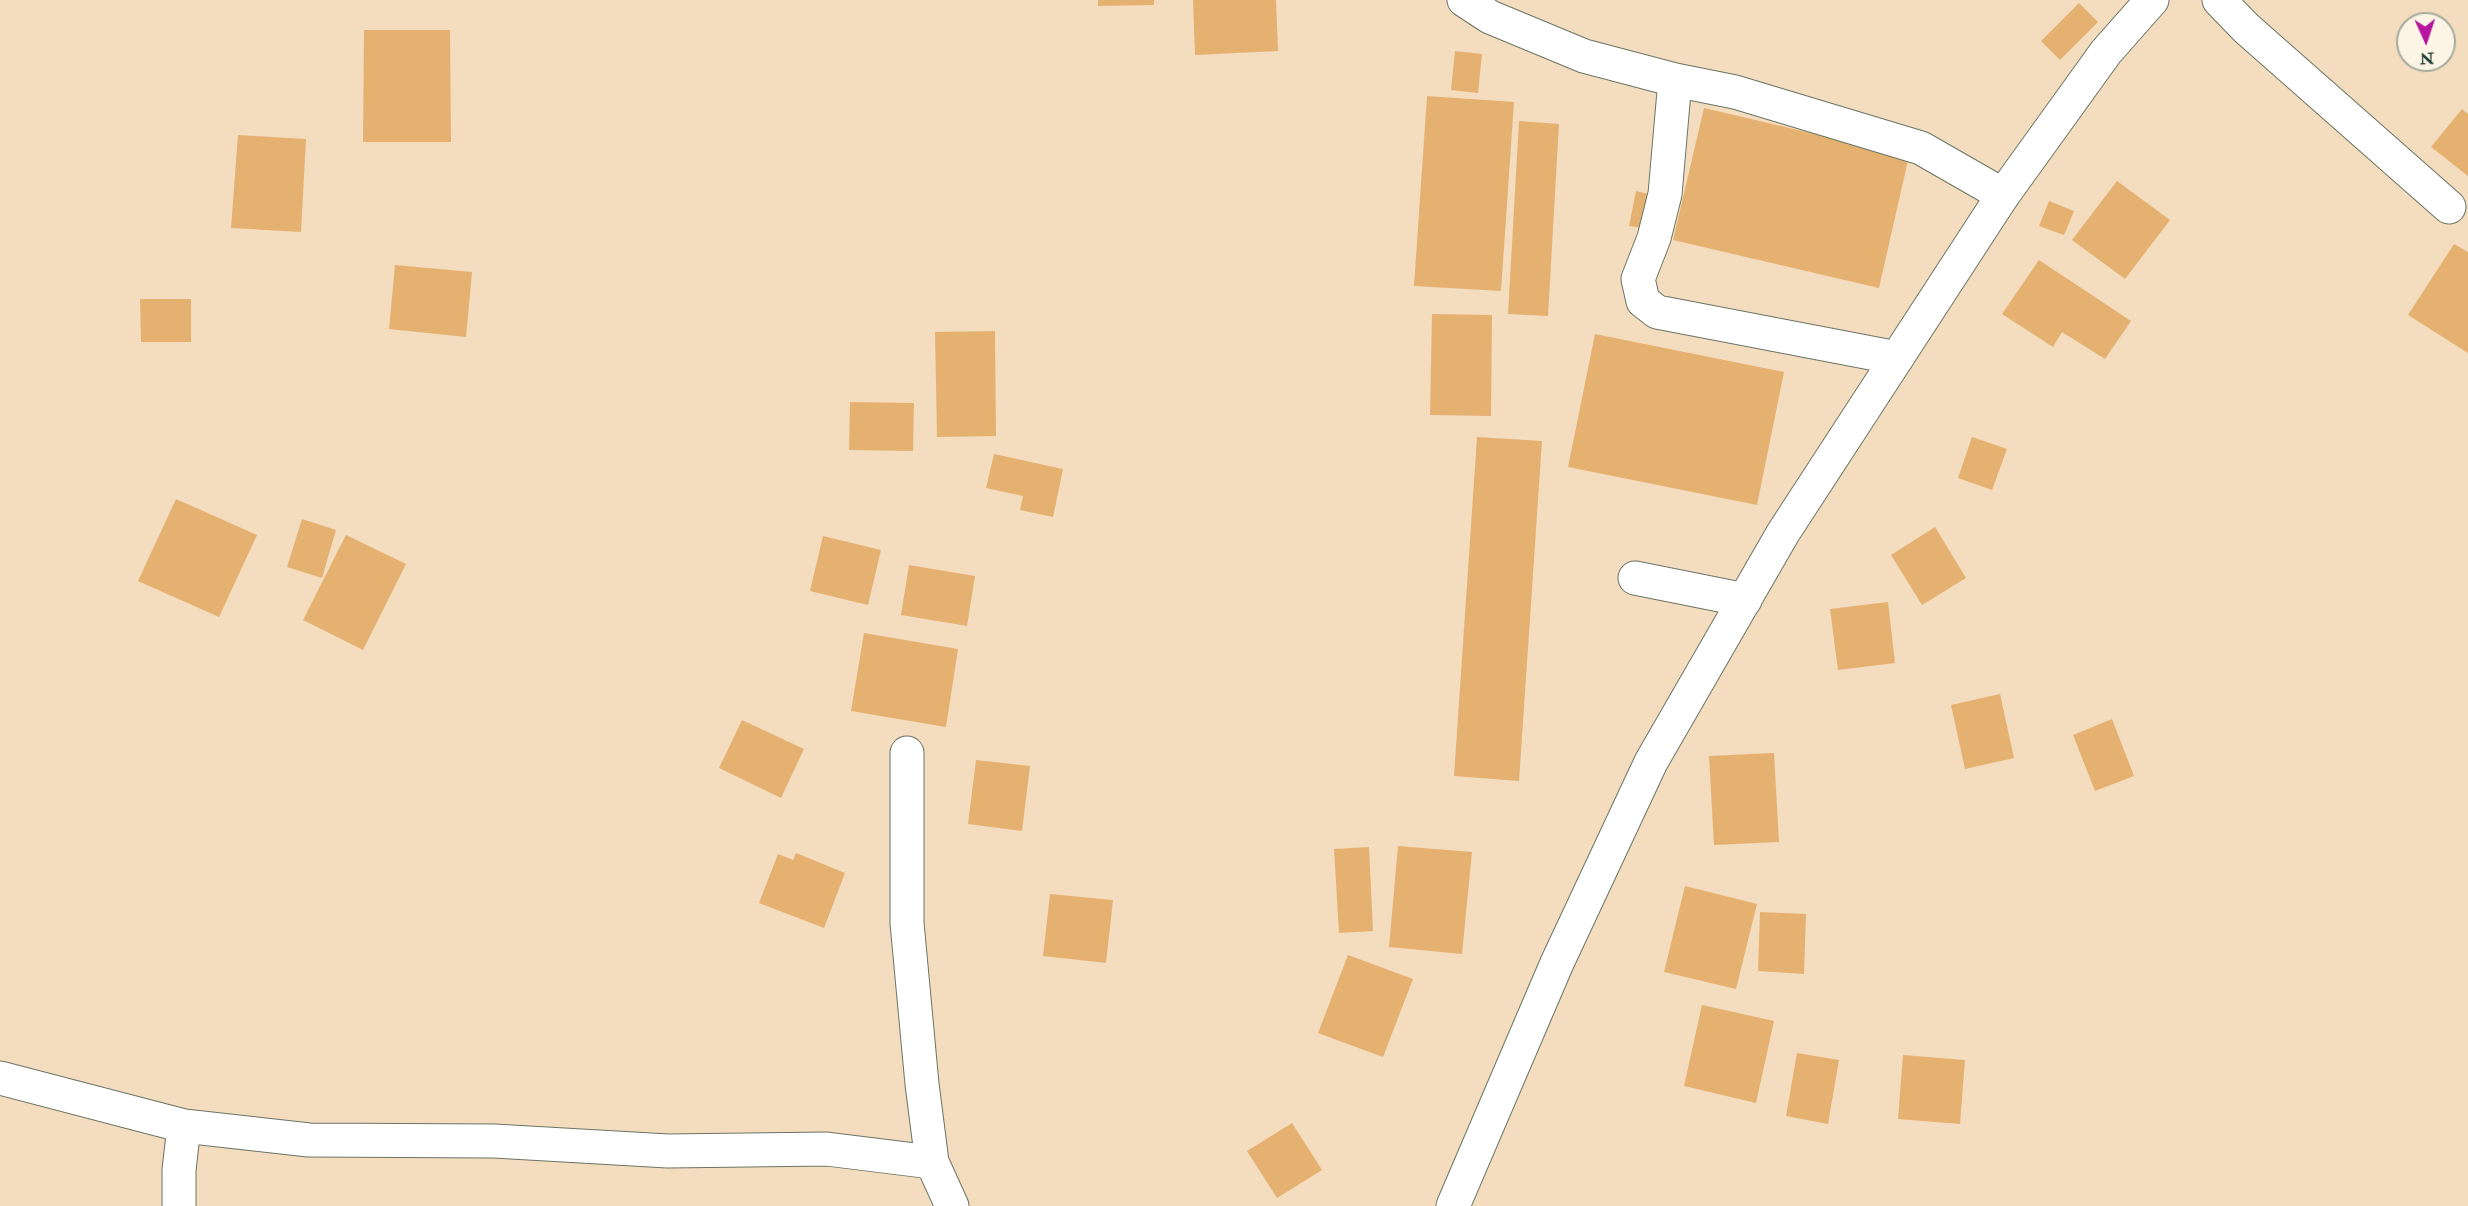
<!DOCTYPE html>
<html>
<head>
<meta charset="utf-8">
<style>
  body { margin:0 }
  #map { position:relative; width:2468px; height:1206px; overflow:hidden; background:#f4dcbe; font-family:"IM FELL Double Pica",serif }
  canvas { display:block }
  .north { position:absolute; left:2396px; top:12px; width:60px; height:60px; box-sizing:border-box; background:#fcf5e5; border:2px solid #a4ab9e; border-radius:50%; rotate:177deg; font-size:16px; font-weight:700; line-height:24px; text-align:center; color:#1f3d34 }
  .north::after { content:''; display:block; margin:auto; width:21px; height:27px; background:#b5179e; clip-path:polygon(50% 0,100% 100%,50% 72%,0 100%) }
</style>
</head>
<body>
<div id="map">
<canvas width="2468" height="1206"></canvas>
<div class="north">N</div>
</div>
<script>
const g = document.querySelector('canvas').getContext('2d');
g.lineJoin = 'round';
function fillPath(path, color) {
  g.fillStyle = color;
  g.fill(path, 'evenodd');
}
function poly(rows) {
  const path = new Path2D();
  for (const r of rows) {
    path.moveTo(r[0], r[1]);
    for (let i = 2; i < r.length; i += 2) path.lineTo(r[i], r[i + 1]);
  }
  return path;
}
function trace(path, color, width, dash) {
  g.strokeStyle = color;
  g.lineWidth = width;
  g.lineCap = dash ? 'butt' : 'round';
  g.setLineDash(dash || []);
  g.stroke(path);
}
fillPath(poly([
  [1098,0,1154,0,1154,5,1098,6],
  [1193,0,1276,0,1278,51,1195,55],
  [2079,3,2098,22,2060,60,2041,41],
  [364,30,450,30,451,142,363,142],
  [1455,51,1482,54,1478,93,1451,90],
  [1427,96,1514,102,1501,291,1414,286],
  [1704,108,1909,156,1879,288,1673,240],
  [2462,109,2468,114,2468,176,2431,147],
  [1519,121,1559,124,1548,316,1508,314],
  [238,135,306,139,301,232,231,228],
  [2117,181,2170,220,2125,279,2072,240],
  [1636,191,1657,196,1651,229,1629,226],
  [2049,201,2074,211,2064,235,2039,226],
  [2454,244,2468,252,2468,353,2408,315],
  [2039,260,2131,321,2105,359,2062,332,2053,347,2002,314],
  [395,265,472,272,466,337,389,329],
  [140,299,191,299,191,342,141,342],
  [1432,314,1492,315,1491,416,1430,415],
  [995,331,996,436,937,437,935,332],
  [1595,334,1784,372,1757,505,1568,467],
  [850,402,914,403,913,451,849,450],
  [1477,437,1542,441,1519,781,1454,776],
  [1972,437,2007,449,1992,490,1958,478],
  [994,454,1063,469,1053,517,1020,510,1023,496,986,488],
  [176,499,257,535,219,617,138,581],
  [302,519,336,530,322,578,287,567],
  [1935,527,1966,578,1922,605,1891,555],
  [346,535,406,564,363,650,303,620],
  [823,536,881,550,868,605,810,591],
  [909,565,975,576,967,626,901,615],
  [1888,602,1895,663,1838,670,1830,609],
  [864,633,958,649,946,727,851,711],
  [2000,694,2014,758,1965,769,1951,705],
  [2112,719,2134,776,2095,791,2073,735],
  [742,720,804,749,781,798,719,768],
  [1774,753,1779,842,1714,845,1709,756],
  [976,760,1030,766,1022,831,968,824],
  [1398,846,1472,852,1462,954,1389,947],
  [1369,847,1373,931,1339,933,1334,849],
  [796,853,845,873,824,928,759,903,778,854,793,860],
  [1685,886,1757,904,1736,989,1664,972],
  [1050,894,1113,900,1106,963,1043,956],
  [1760,912,1806,914,1804,974,1758,971],
  [1348,955,1413,979,1383,1057,1318,1033],
  [1702,1005,1774,1021,1756,1103,1684,1086],
  [1797,1053,1839,1060,1828,1124,1786,1116],
  [1903,1055,1965,1060,1960,1124,1898,1119],
  [1292,1123,1322,1170,1277,1198,1247,1151]
]), '#e5b171');
const street = poly([
  [1464,0,1490,17,1584,56,1675,80,1735,92,1921,148,2003,195],
  [2219,0,2246,28,2449,207],
  [1675,80,1665,194,1654,238,1638,279,1643,301,1657,312,1897,358],
  [1635,578,1745,600],
  [907,753,907,923,922,1084,932,1162,952,1206],
  [0,1078,184,1126,309,1140,494,1141,668,1151,827,1149,932,1162],
  [179,1206,179,1170,184,1126]
]);
const secondary = poly([
  [1453,1206,1557,963,1651,762,1783,533,2003,195,2106,52,2152,0]
]);
trace(street, '#6a7564', 35);
trace(secondary, '#6a7564', 35);
trace(street, '#fff', 33);
trace(secondary, '#fff', 33);
</script>
</body>
</html>
